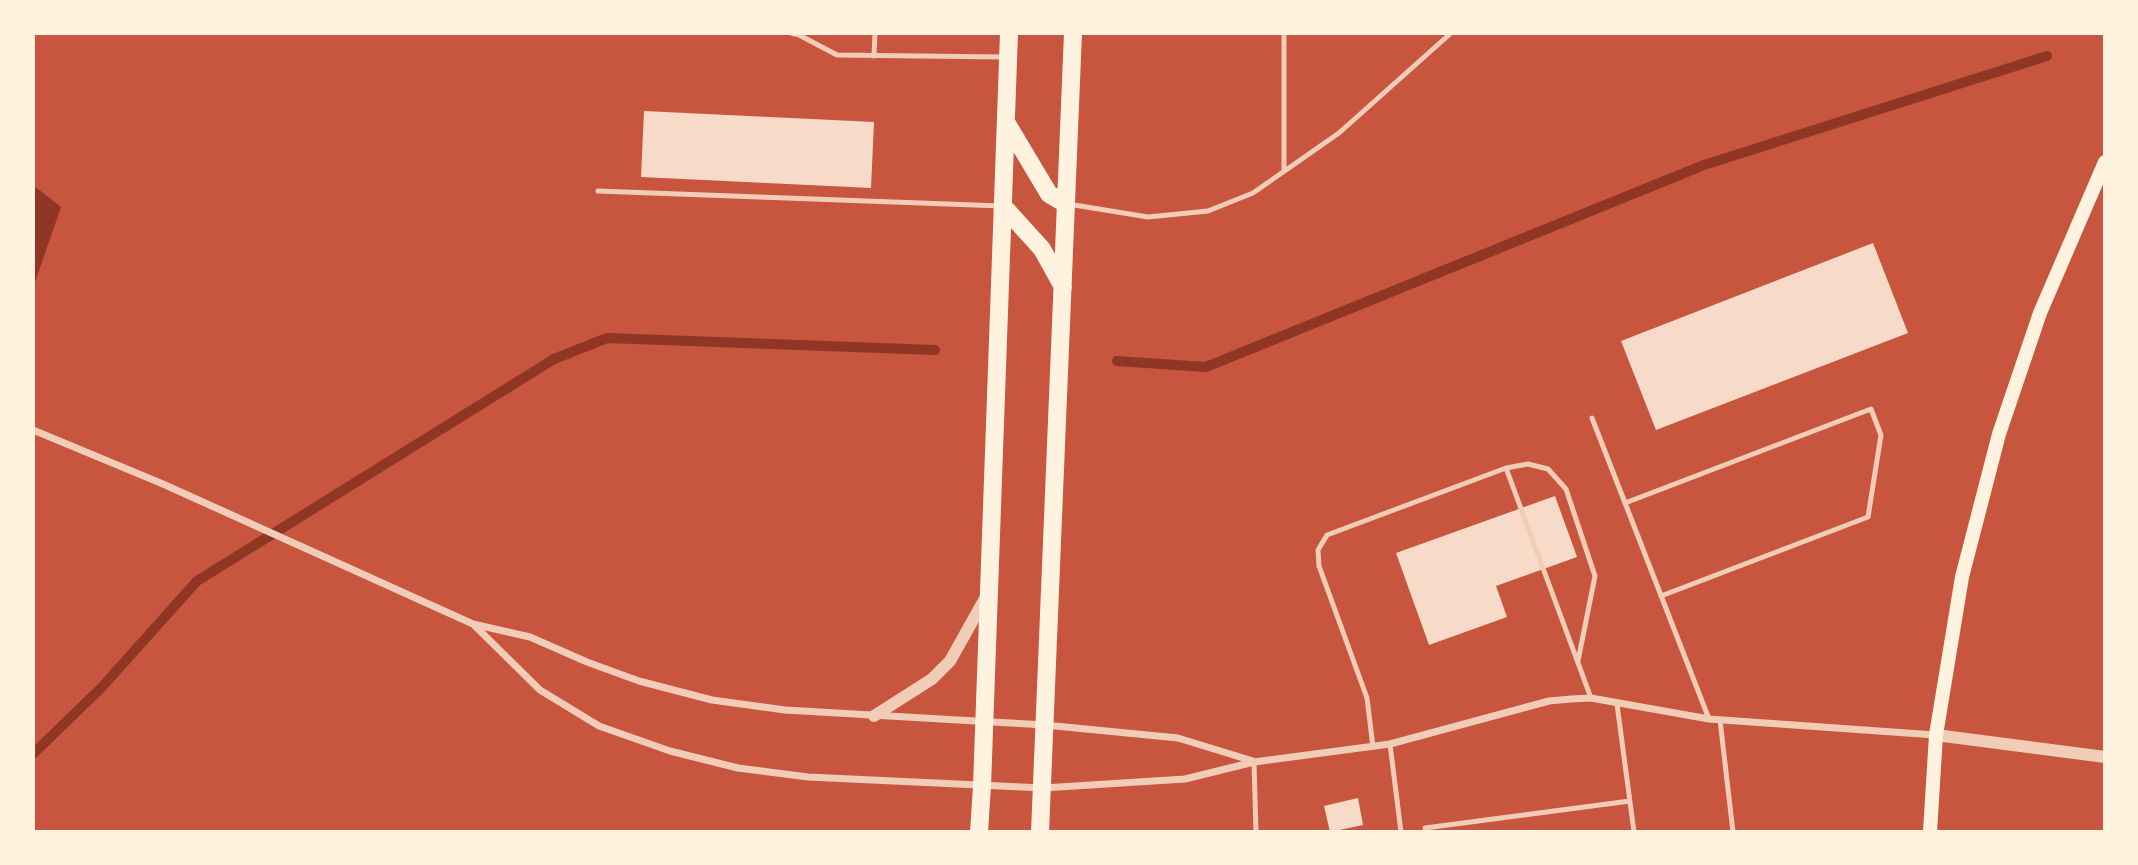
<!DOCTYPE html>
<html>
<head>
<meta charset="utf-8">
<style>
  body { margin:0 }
  #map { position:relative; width:2138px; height:865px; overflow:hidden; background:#c8553d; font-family:Spectral,serif }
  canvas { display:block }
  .frame { position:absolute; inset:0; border:35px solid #fff3e0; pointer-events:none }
</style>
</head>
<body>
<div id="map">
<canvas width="2138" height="865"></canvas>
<div class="frame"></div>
</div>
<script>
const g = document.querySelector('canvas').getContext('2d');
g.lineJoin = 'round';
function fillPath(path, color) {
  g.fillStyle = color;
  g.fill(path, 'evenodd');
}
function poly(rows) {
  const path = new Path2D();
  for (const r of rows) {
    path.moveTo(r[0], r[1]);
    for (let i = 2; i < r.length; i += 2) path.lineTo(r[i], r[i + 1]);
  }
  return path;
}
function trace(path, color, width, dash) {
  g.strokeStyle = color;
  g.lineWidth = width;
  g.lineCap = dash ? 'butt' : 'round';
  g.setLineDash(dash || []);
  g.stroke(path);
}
fillPath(poly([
  [33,185,61,207,33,288]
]), '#8f3625');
trace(poly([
  [1117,361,1206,367,1704,165,2047,56],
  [33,754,102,687,197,581,554,359,607,338,935,350]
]), '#8f3625', 10);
fillPath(poly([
  [644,111,874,122,871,188,641,177],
  [1873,243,1908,333,1656,430,1621,341],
  [1555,496,1577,557,1496,586,1507,617,1429,645,1396,553],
  [1358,798,1363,825,1330,832,1324,806]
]), '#f7dbc8');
trace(poly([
  [791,33,799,35,837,55,1003,57],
  [1284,33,1284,171],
  [874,56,875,33],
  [598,191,1001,206],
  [1068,204,1148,217,1208,211,1253,193,1339,133,1451,33],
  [1592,418,1709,719],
  [1506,468,1591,698],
  [1625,503,1871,409,1881,435,1868,517,1661,596],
  [1617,704,1634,832],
  [1720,720,1733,832],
  [1390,744,1401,832],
  [1373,747,1367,698,1319,566,1318,550,1327,535,1506,468,1528,464,1548,469,1566,489,1595,576,1578,661],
  [1254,762,1256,832],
  [1425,828,1630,801]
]), '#f1ccb7', 5);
trace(poly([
  [33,430,163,484,473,624,530,637,587,662,639,681,712,700,785,710,1045,725,1178,738,1253,761],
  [473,624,540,690,599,726,670,751,738,768,808,777,1043,788,1185,779,1254,762,1390,744,1549,701,1571,699,1591,698,1709,719,1935,735]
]), '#f1ccb7', 7);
trace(poly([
  [874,716,932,679,950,661,987,595],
  [1936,735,2105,757]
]), '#f1ccb7', 12);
trace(poly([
  [1930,832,1936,735,1962,577,1999,434,2040,313,2105,162]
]), '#fff3e0', 14);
trace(poly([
  [1006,122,1049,194,1066,204],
  [1003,206,1042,249,1063,287],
  [979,832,982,786,1009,33],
  [1040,832,1073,33]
]), '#fff3e0', 18);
</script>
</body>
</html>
